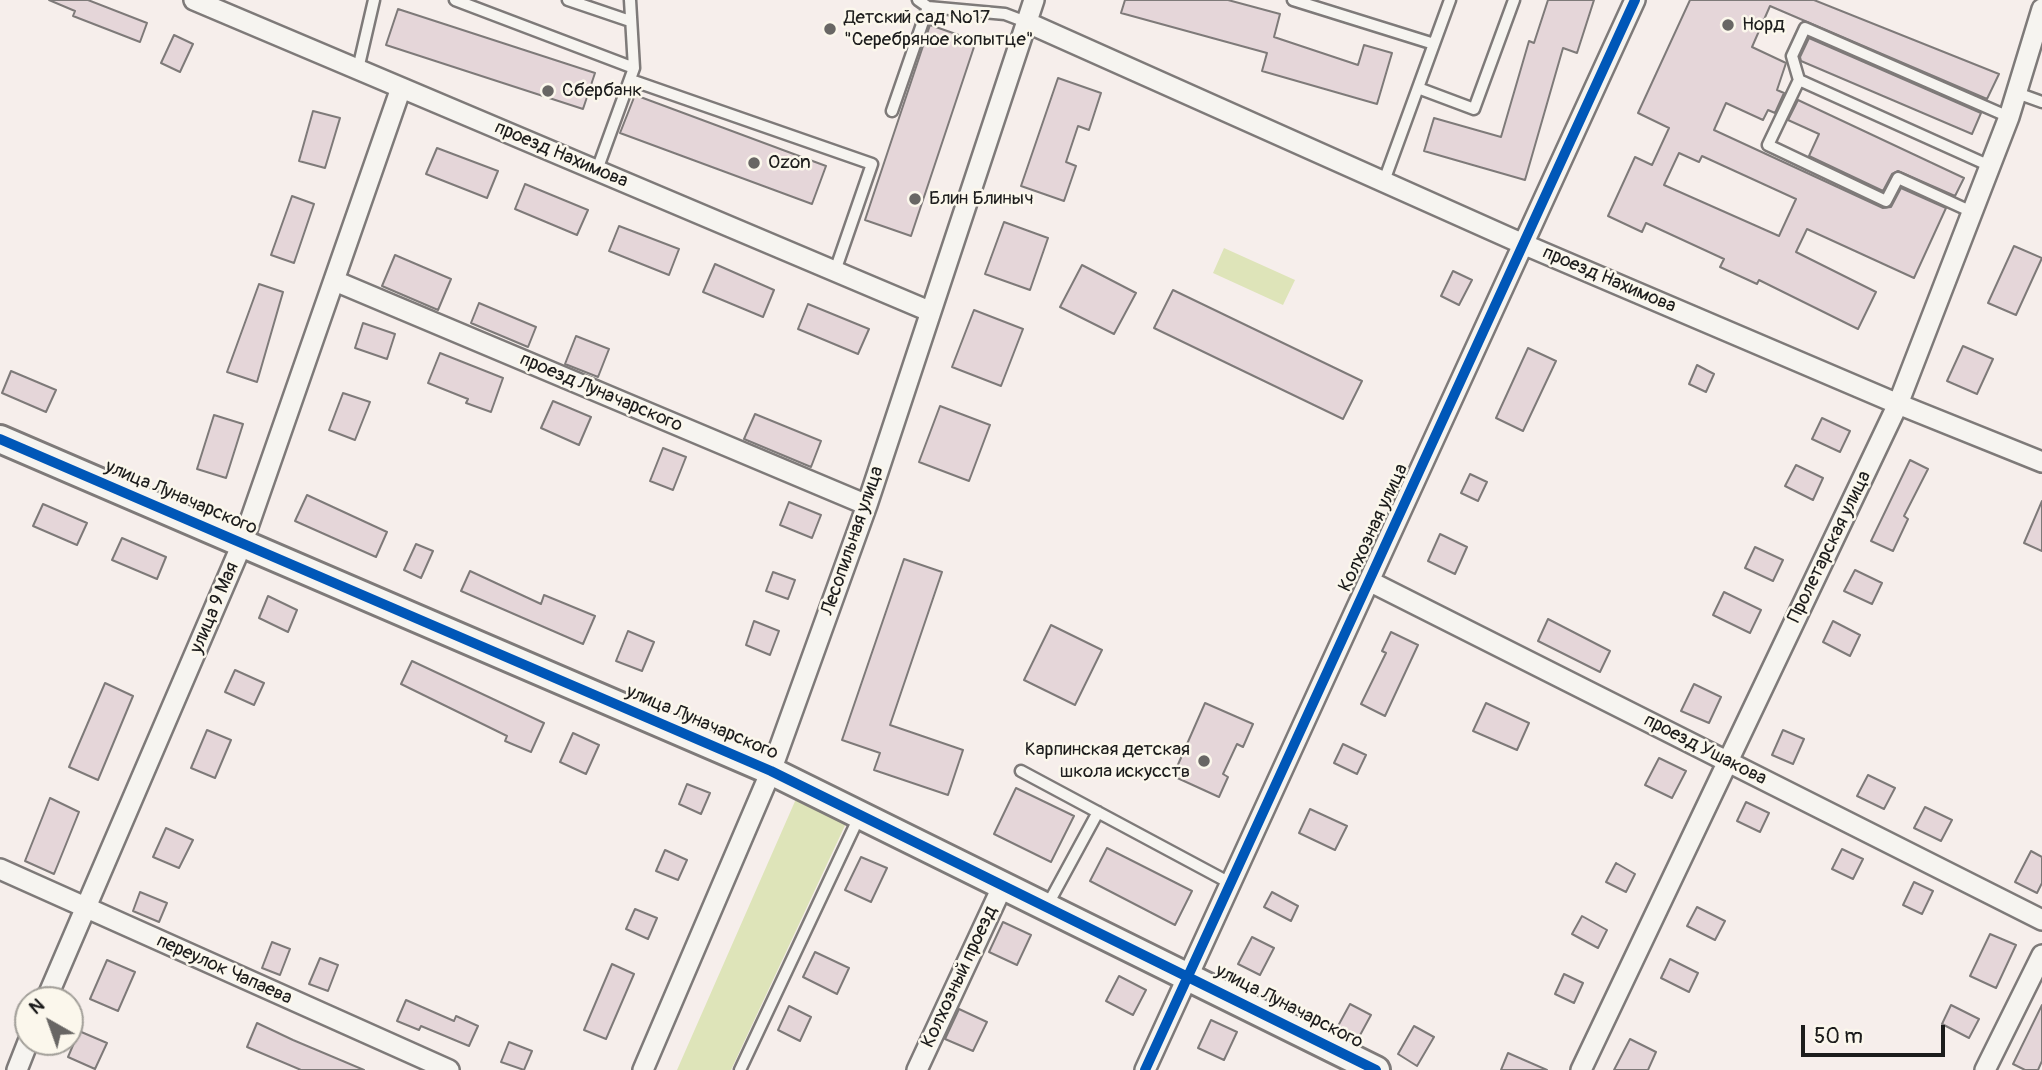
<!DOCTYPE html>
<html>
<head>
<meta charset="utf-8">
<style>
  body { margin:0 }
  #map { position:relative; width:2042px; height:1070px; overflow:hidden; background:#f6eeeb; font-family:Pangolin,sans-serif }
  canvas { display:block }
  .north { position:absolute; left:14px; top:986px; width:70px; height:70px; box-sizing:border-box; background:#fbf7ec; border:2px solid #a29f99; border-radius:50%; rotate:320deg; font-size:19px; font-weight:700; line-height:28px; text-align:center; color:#1c1c1c }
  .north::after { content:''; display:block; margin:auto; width:24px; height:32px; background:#686664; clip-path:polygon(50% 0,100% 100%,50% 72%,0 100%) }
  .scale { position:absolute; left:1801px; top:1025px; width:144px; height:32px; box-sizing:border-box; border:4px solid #1c1c1c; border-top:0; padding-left:9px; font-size:21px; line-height:24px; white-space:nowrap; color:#1c1c1c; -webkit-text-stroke:5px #fbf7ec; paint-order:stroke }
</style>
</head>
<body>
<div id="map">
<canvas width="2042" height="1070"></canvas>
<div class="north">N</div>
<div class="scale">50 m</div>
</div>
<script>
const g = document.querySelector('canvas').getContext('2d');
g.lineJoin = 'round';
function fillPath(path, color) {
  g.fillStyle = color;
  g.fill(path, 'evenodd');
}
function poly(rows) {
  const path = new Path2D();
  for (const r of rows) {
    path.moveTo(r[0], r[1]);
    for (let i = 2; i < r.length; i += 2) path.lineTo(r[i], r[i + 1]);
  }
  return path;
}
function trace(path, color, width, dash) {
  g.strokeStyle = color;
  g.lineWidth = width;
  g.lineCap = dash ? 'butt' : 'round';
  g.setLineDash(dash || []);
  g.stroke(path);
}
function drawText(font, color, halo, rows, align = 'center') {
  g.font = font + ' Pangolin,sans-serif';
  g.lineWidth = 5;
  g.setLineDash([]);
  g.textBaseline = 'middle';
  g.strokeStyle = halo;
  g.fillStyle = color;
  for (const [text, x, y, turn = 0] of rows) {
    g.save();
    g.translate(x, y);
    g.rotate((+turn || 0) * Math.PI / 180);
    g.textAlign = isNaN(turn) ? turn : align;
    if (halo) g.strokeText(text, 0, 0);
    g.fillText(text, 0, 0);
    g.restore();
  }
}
fillPath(poly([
  [1224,248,1295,280,1283,305,1213,273],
  [796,799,848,819,731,1070,677,1070]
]), '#dee4b9');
const building = poly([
  [49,0,88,0,147,23,140,42,73,16,75,11,49,0],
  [1125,0,1228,0,1280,14,1274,37,1358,65,1364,45,1392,53,1377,104,1262,71,1267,53,1121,13,1125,0],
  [1548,0,1594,0,1577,53,1563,48,1525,180,1424,151,1434,118,1501,137,1529,41,1534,43,1548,0],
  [1690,0,1814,0,1999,74,1987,99,1770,6,1752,47,1786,63,1777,90,1784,93,1775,113,1768,110,1763,120,1726,103,1714,130,1883,208,1891,207,1901,188,1946,208,1914,278,1807,229,1796,252,1876,292,1858,329,1759,280,1757,284,1720,267,1724,259,1646,223,1642,232,1608,216,1635,157,1652,165,1669,128,1638,113,1690,0],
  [1679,153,1699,162,1702,156,1796,199,1779,236,1664,185,1679,153],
  [398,9,595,73,583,109,386,45,398,9],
  [930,25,976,41,911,236,865,220,930,25],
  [174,35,193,44,180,72,161,63,174,35],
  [1809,38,1981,113,1972,134,1801,61,1800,57,1809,38],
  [1058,78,1101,93,1089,130,1078,126,1066,162,1076,166,1064,201,1021,186,1058,78],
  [635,95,826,166,812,204,620,133,635,95],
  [1798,100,1964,178,1955,196,1898,171,1892,174,1883,191,1809,156,1819,134,1788,120,1798,100],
  [313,111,340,118,325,168,299,161,313,111],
  [437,148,498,171,487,198,426,174,437,148],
  [525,184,588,210,577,235,515,209,525,184],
  [292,196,314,204,294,263,271,255,292,196],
  [1004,222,1048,238,1030,290,985,274,1004,222],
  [619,226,679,249,669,275,609,251,619,226],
  [2014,246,2042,258,2016,315,1988,303,2014,246],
  [395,255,451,279,438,310,382,286,395,255],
  [715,264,774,290,763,317,703,292,715,264],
  [1082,265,1136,293,1114,334,1060,307,1082,265],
  [1453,271,1472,280,1459,305,1441,296,1453,271],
  [259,284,283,292,257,382,227,372,259,284],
  [1173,290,1362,381,1343,419,1154,328,1173,290],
  [479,303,536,327,528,347,471,323,479,303],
  [808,304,869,329,858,354,798,329,808,304],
  [974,310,1023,329,1001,386,952,367,974,310],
  [363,323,395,334,387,359,355,348,363,323],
  [576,336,609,349,598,377,565,364,576,336],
  [1963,346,1993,359,1977,394,1947,381,1963,346],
  [1528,348,1556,361,1523,431,1496,418,1528,348],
  [440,353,503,378,491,412,466,403,468,399,428,383,440,353],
  [1697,365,1714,374,1706,392,1689,384,1697,365],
  [11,371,56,390,46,412,2,393,11,371],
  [343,393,370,402,355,440,329,430,343,393],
  [553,401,591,417,579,445,541,428,553,401],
  [940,406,990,425,969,481,919,462,940,406],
  [755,414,821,441,811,467,744,439,755,414],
  [214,415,243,424,226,478,197,469,214,415],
  [1822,418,1850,431,1840,452,1812,439,1822,418],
  [663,448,686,457,673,490,650,481,663,448],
  [1910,460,1928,469,1904,516,1908,519,1893,551,1871,541,1910,460],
  [1796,465,1823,478,1813,500,1785,486,1796,465],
  [1470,474,1487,482,1478,501,1461,493,1470,474],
  [307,495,387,532,376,557,295,521,307,495],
  [2042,501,2042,551,2024,543,2042,501],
  [789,502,821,515,812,538,780,525,789,502],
  [43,504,87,523,77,545,33,526,43,504],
  [1440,534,1467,547,1455,574,1428,561,1440,534],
  [122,538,166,557,157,579,112,560,122,538],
  [416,544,433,551,421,578,404,570,416,544],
  [1755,547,1783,560,1773,581,1745,568,1755,547],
  [904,559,942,572,890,725,963,750,948,795,874,770,880,753,842,740,904,559],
  [1855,570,1882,583,1872,604,1844,591,1855,570],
  [470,571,541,604,544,595,595,616,583,644,461,591,470,571],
  [773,572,795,580,788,599,766,591,773,572],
  [1724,592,1761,610,1750,633,1713,615,1724,592],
  [268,596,297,610,288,632,259,618,268,596],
  [1548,619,1610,651,1600,672,1538,641,1548,619],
  [754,621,779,631,770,655,746,645,754,621],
  [1833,621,1860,635,1850,656,1823,642,1833,621],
  [1051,625,1102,650,1075,705,1024,680,1051,625],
  [628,631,654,642,642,671,616,661,628,631],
  [1391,632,1418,645,1385,716,1361,704,1386,653,1382,651,1391,632],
  [412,661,544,723,531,752,505,741,507,736,401,684,412,661],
  [235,670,264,683,254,705,225,692,235,670],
  [105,683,133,696,98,780,69,767,105,683],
  [1694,684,1721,697,1709,723,1681,711,1694,684],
  [1205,703,1253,724,1243,747,1237,744,1223,774,1228,777,1219,797,1173,776,1205,703],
  [1486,703,1529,723,1517,750,1473,731,1486,703],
  [207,730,231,740,215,778,191,768,207,730],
  [1783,730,1804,739,1793,764,1772,755,1783,730],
  [573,733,599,745,586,774,560,762,573,733],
  [1343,744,1366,755,1357,774,1334,763,1343,744],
  [1659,758,1686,771,1672,798,1645,785,1659,758],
  [1868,775,1895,788,1884,809,1857,796,1868,775],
  [687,784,710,793,701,814,679,804,687,784],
  [1016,788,1074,816,1051,862,994,834,1016,788],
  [50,798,79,812,54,874,25,861,50,798],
  [1746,802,1769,813,1760,832,1737,821,1746,802],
  [1925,807,1952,820,1941,841,1914,828,1925,807],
  [1310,809,1347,826,1335,850,1299,833,1310,809],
  [166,828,193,840,179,868,153,857,166,828],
  [1107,848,1192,891,1175,925,1090,881,1107,848],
  [1842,849,1863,859,1853,879,1832,869,1842,849],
  [665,850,687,860,678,880,656,871,665,850],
  [2031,851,2042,857,2042,883,2037,893,2015,882,2031,851],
  [861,857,887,868,871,902,845,890,861,857],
  [1616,863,1635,874,1626,892,1606,882,1616,863],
  [1914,882,1933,891,1922,914,1903,905,1914,882],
  [140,892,167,903,159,922,133,911,140,892],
  [1272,892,1298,906,1291,921,1264,907,1272,892],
  [1697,907,1725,921,1715,940,1687,926,1697,907],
  [635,909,657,918,648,939,626,929,635,909],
  [1582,916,1607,930,1598,948,1572,934,1582,916],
  [1003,922,1031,935,1017,965,989,952,1003,922],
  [1990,934,2016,945,1996,988,1970,976,1990,934],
  [1252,937,1274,948,1260,975,1238,964,1252,937],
  [272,942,290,949,280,975,262,968,272,942],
  [815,952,849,968,837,994,803,977,815,952],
  [320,958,338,965,328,991,309,984,320,958],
  [1670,959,1698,973,1689,992,1661,978,1670,959],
  [107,960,135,972,118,1011,90,999,107,960],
  [612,964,634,974,606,1039,584,1030,612,964],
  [1564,974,1583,983,1574,1003,1555,994,1564,974],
  [1119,976,1146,990,1133,1015,1106,1001,1119,976],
  [406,1000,454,1021,456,1016,478,1026,469,1046,421,1026,419,1030,397,1021,406,1000],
  [1350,1004,1371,1015,1359,1037,1338,1026,1350,1004],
  [1951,1005,1979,1019,1969,1038,1942,1024,1951,1005],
  [2042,1005,2042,1061,2038,1070,2025,1070,2013,1064,2042,1005],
  [789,1006,811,1017,800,1041,778,1030,789,1006],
  [959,1009,987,1022,973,1051,945,1039,959,1009],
  [1211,1020,1237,1032,1224,1060,1198,1048,1211,1020],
  [257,1023,293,1040,364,1070,301,1070,247,1047,257,1023],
  [1414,1026,1434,1037,1417,1066,1398,1054,1414,1026],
  [79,1031,107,1043,95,1069,68,1057,79,1031],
  [1630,1039,1656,1052,1648,1070,1614,1070,1630,1039],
  [509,1042,532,1051,524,1070,501,1062,509,1042],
  [1508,1053,1547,1070,1501,1070,1508,1053]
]);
fillPath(building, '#e5d6d9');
trace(building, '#7e7a79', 2);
const lane = poly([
  [455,0,634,68],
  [568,0,630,21],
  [918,0,928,7,1005,14,1026,22],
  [1293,0,1434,44],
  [358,69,374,0],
  [631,80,872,164,835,271],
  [1799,80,1792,56,1805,28,2009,117],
  [1418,88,1474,109,1514,0],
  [2017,93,2042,102],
  [892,111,928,7],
  [597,170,634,68,630,0],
  [1384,181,1450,0],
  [1972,212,1898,178,1886,201,1768,145,1799,80,1990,166],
  [1021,771,1230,883],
  [1047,906,1098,812],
  [740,1070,860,815]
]);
const street = poly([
  [194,0,929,311],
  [1026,22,1523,244,1898,404,2042,462],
  [335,281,867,505],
  [1369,581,2042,920],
  [0,869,449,1070],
  [46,1000,242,544,401,88],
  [17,1070,28,1042],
  [643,1070,771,771,867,505,1034,0],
  [917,1070,1003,885],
  [1145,1070,1635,0],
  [1581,1070,1898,404,2009,117,2042,9],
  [1985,1070,2042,955]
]);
const secondary = poly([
  [0,439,771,771,1376,1070]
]);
trace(lane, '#7e7a79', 15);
trace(street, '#7e7a79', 24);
trace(secondary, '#7e7a79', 32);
trace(lane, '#f6f4f0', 10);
trace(street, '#f6f4f0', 19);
trace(secondary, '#f6f4f0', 26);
trace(poly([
  [0,439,771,771,1376,1070],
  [1145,1070,1635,0]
]), '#0057b8', 10);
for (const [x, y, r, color] of [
  [1728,25,7,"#686664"],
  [830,29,7,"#686664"],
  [548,91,7,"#686664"],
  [754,163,7,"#686664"],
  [915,199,7,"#686664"],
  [1204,761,7,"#686664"]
]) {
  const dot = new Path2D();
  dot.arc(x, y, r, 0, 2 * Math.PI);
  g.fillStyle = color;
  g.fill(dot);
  trace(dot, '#fbf7ec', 2.5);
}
drawText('19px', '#1c1c1c', '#fbf7ec', [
  ["Детский сад №17",844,18],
  ["\"Серебряное копытце\"",844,40],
  ["Норд",1742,25],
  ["Сбербанк",562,91],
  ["Ozon",768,163],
  ["Блин Блиныч",929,199],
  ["Карпинская детская",1190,750,"right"],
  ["школа искусств",1190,772,"right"]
], 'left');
drawText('19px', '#1c1c1c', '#fbf7ec', [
  ["проезд Нахимова",561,155,23],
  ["проезд Нахимова",1609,280,23],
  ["проезд Луначарского",601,393,23],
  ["улица Луначарского",181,498,23],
  ["Колхозная улица",1374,528,-65],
  ["Лесопильная улица",853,541,-71],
  ["Пролетарская улица",1830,547,-64],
  ["улица 9 Мая",215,608,-67],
  ["улица Луначарского",702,723,23],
  ["проезд Ушакова",1705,750,27],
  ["переулок Чапаева",224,970,24],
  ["Колхозный проезд",960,977,-65],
  ["улица Луначарского",1289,1007,27]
]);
</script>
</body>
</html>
